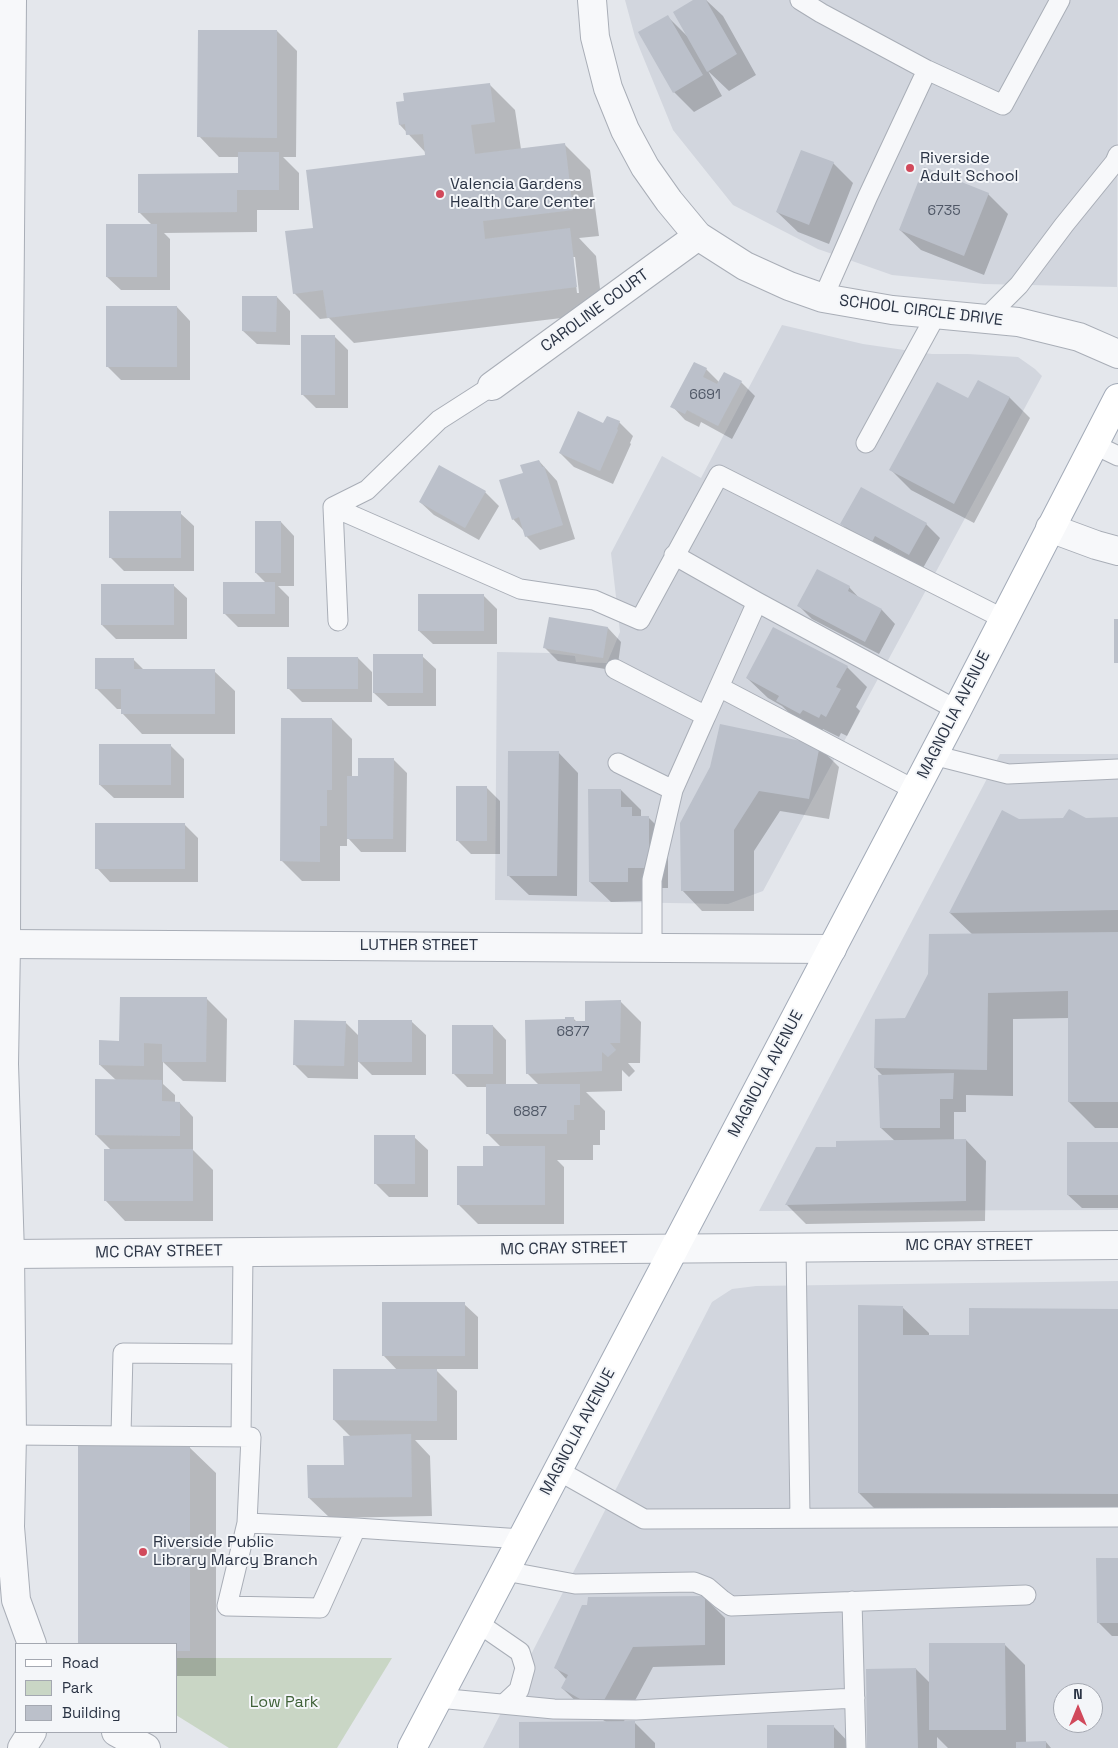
<!DOCTYPE html>
<html>
<head>
<meta charset="utf-8">
<style>
  body { margin:0 }
  #map { position:relative; width:1118px; height:1748px; overflow:hidden; background:#e4e7ec; font-family:"Space Grotesk",sans-serif }
  canvas { display:block }
  .legend { position:absolute; left:15px; top:1643px; width:162px; height:90px; box-sizing:border-box; background:#f4f6f9; border:1px solid #a4a8b1; margin:0; padding:6px 9px; list-style:none; font-size:15px; color:#2b3445 }
  .legend li { display:flex; align-items:center; gap:10px; height:25px }
  .legend b { width:25px; border:1px solid #a4a8b1 }
  .north { position:absolute; left:1053px; top:1683px; width:50px; height:50px; box-sizing:border-box; background:#f4f6f9; border:1px solid #a4a8b1; border-radius:50%; rotate:0deg; font-size:14px; font-weight:700; line-height:20px; text-align:center; color:#2b3445 }
  .north::after { content:''; display:block; margin:auto; width:18px; height:22px; background:#d1495b; clip-path:polygon(50% 0,100% 100%,50% 72%,0 100%) }
</style>
</head>
<body>
<div id="map">
<canvas width="1118" height="1748"></canvas>
<ul class="legend">
<li><b style="height:6px;background:#fff"></b>Road</li>
<li><b style="height:14px;background:#c9d6c5"></b>Park</li>
<li><b style="height:14px;background:#bbc0ca"></b>Building</li>
</ul>
<div class="north">N</div>
</div>
<script>
const g = document.querySelector('canvas').getContext('2d');
g.lineJoin = 'round';
function fillPath(path, color) {
  g.fillStyle = color;
  g.fill(path, 'evenodd');
}
function poly(rows) {
  const path = new Path2D();
  for (const r of rows) {
    path.moveTo(r[0], r[1]);
    for (let i = 2; i < r.length; i += 2) path.lineTo(r[i], r[i + 1]);
  }
  return path;
}
function trace(path, color, width, dash) {
  g.strokeStyle = color;
  g.lineWidth = width;
  g.lineCap = dash ? 'butt' : 'round';
  g.setLineDash(dash || []);
  g.stroke(path);
}
function drawText(font, color, halo, rows, align = 'center') {
  g.font = font + ' "Space Grotesk",sans-serif';
  g.lineWidth = 4;
  g.setLineDash([]);
  g.textBaseline = 'middle';
  g.strokeStyle = halo;
  g.fillStyle = color;
  for (const [text, x, y, turn = 0] of rows) {
    g.save();
    g.translate(x, y);
    g.rotate((+turn || 0) * Math.PI / 180);
    g.textAlign = isNaN(turn) ? turn : align;
    if (halo) g.strokeText(text, 0, 0);
    g.fillText(text, 0, 0);
    g.restore();
  }
}
fillPath(poly([
  [625,0,1118,0,1117,287,984,284,892,275,818,249,733,205,673,130,635,37],
  [782,325,863,344,932,354,968,354,1018,357,1035,369,1042,376,763,891,728,904,495,900,497,652,549,653,575,656,576,662,607,663,620,632,611,553,662,456,701,478],
  [1000,754,1118,754,1118,1210,759,1211],
  [1118,1281,1118,1748,483,1748,712,1302,732,1289,756,1286],
  [1063,1693,1093,1693,1093,1723,1063,1723]
]), '#d2d6de');
fillPath(poly([
  [176,1658,392,1658,337,1748,229,1748,176,1715]
]), '#c9d6c5');
fillPath(poly([
  [696,0,706,0,723,16,756,75,729,91,708,71,722,96,694,112,674,92,668,17,688,37],
  [277,31,297,51,296,157,283,157,299,173,299,210,257,210,257,232,164,233,170,239,170,290,121,290,107,277,153,226,139,212,239,174,239,157,219,157,199,136],
  [489,84,515,110,521,149,564,144,590,170,599,236,579,238,596,256,603,313,354,343,329,318,320,319,294,293,314,229,427,156,426,153,400,125,397,104],
  [573,257,575,257,579,293,577,293],
  [833,163,853,183,829,244,798,232,777,212],
  [988,194,1008,214,984,275,921,250,900,230],
  [277,297,290,311,290,345,257,344,243,331],
  [177,307,190,321,190,380,121,380,107,366],
  [335,337,348,350,348,408,316,408,302,394],
  [706,369,720,383,741,382,755,396,732,439,701,422,699,427,685,420,672,406],
  [978,382,1010,398,1030,418,974,523,911,490,891,470,969,400],
  [619,422,633,436,630,443,631,444,613,484,574,467,560,453,604,425],
  [539,461,557,481,575,539,540,550,526,536,524,531,513,519],
  [485,492,499,506,479,540,434,515,420,502],
  [180,513,194,526,194,571,124,571,110,557],
  [281,522,294,536,294,586,278,586,289,597,289,627,238,627,224,613,266,583,256,573],
  [842,524,926,524,940,538,923,568,889,549,886,554,855,537],
  [173,585,187,598,187,639,116,639,102,625],
  [849,587,861,600,882,610,895,624,879,654,812,619,799,606],
  [483,595,497,609,497,644,433,644,419,631],
  [608,628,621,642,617,671,558,661,545,648],
  [422,656,436,669,436,706,388,706,374,693],
  [358,658,372,672,372,702,302,702,289,689],
  [133,659,145,671,214,671,235,691,235,734,142,734,122,713,122,709,117,709,97,689],
  [847,667,867,687,856,707,860,711,847,736,841,733,839,737,823,729,821,733,798,721,782,706,768,698,747,678],
  [332,719,352,739,352,778,359,778,393,759,407,773,406,852,361,852,347,837,347,846,340,846,340,881,302,881,282,861],
  [171,746,184,759,184,798,114,798,100,785],
  [819,747,839,767,829,819,780,811,754,851,754,911,702,911,682,890,682,824],
  [558,752,578,773,577,896,529,895,508,875],
  [486,787,500,801,500,854,471,854,457,840],
  [621,790,641,810,641,817,648,817,668,837,668,888,648,888,648,901,611,902,590,882],
  [1118,819,1118,1128,1095,1128,1069,1102,1069,1018,1013,1019,1013,1096,966,1095,966,1112,954,1112,954,1140,966,1140,986,1161,985,1221,806,1224,786,1204,838,1148,895,1141,881,1128,883,1076,875,1068,905,1019,973,935,950,913,1019,820],
  [185,825,198,838,198,882,110,882,97,868],
  [206,998,227,1019,226,1082,183,1081,163,1062,163,1084,175,1095,175,1103,180,1103,193,1117,193,1150,213,1170,213,1221,125,1221,105,1200,111,1150,96,1135,117,1081,100,1065,121,1042],
  [586,1002,621,1002,641,1022,640,1063,628,1063,635,1071,629,1077,622,1070,622,1091,586,1092,605,1111,605,1130,600,1130,600,1145,593,1145,593,1160,557,1160,564,1167,564,1224,478,1224,458,1204,484,1167,501,1147,487,1133,487,1087,467,1087,453,1073,493,1026,506,1040,506,1085,539,1085,527,1073,566,1020,573,1018,578,1023,586,1023],
  [345,1022,359,1036,412,1022,426,1035,426,1075,372,1075,358,1061,358,1079,308,1078,294,1064],
  [414,1137,428,1150,428,1197,389,1197,375,1183],
  [1118,1144,1118,1208,1082,1208,1068,1195],
  [464,1304,478,1317,478,1369,435,1369,457,1391,457,1440,415,1440,430,1456,432,1516,330,1518,309,1498,345,1466,351,1437,334,1420,398,1371,383,1355],
  [902,1307,929,1333,929,1336,970,1336,1118,1310,1118,1520,885,1519,859,1493],
  [80,1447,189,1447,216,1473,216,1676,176,1676,176,1644,80,1644],
  [1118,1559,1118,1636,1112,1636,1098,1622],
  [704,1597,725,1618,725,1665,653,1667,623,1723,635,1723,655,1743,655,1748,520,1748,608,1723,583,1708,562,1688,567,1680,556,1668],
  [1005,1645,1025,1665,1026,1743,1046,1742,1051,1748,948,1748,937,1737,937,1748,868,1748,916,1669,930,1683],
  [833,1726,854,1748,769,1748]
]), '#0003');
fillPath(poly([
  [693,0,706,0,737,54,707,72,673,12],
  [668,15,703,75,673,93,638,32],
  [198,30,277,30,277,138,197,137],
  [490,83,495,122,471,125,475,154,565,143,573,210,483,221,485,239,570,228,577,287,327,318,323,290,293,294,285,231,313,228,306,170,425,155,423,134,406,135,405,124,399,125,396,102,404,101,403,93],
  [801,150,834,162,809,225,776,212],
  [238,152,279,152,279,190,237,190,237,212,138,213,138,174,238,173],
  [924,167,989,193,964,256,899,230],
  [106,224,157,224,157,277,106,277],
  [242,296,277,296,276,332,242,331],
  [106,306,177,306,177,367,106,367],
  [301,335,335,335,335,395,301,395],
  [694,362,707,368,703,377,717,384,724,372,742,381,718,426,687,410,685,414,670,407],
  [978,380,1010,397,954,504,889,470,937,382,968,398],
  [578,411,603,423,607,416,620,421,617,429,618,430,600,471,559,453],
  [539,460,542,467,544,466,563,525,525,537,519,517,512,520,499,480,523,473,520,465],
  [439,465,486,491,465,528,419,502],
  [861,487,927,523,909,555,875,536,872,542,840,524],
  [109,511,181,511,181,558,109,558],
  [255,521,281,521,281,573,255,573],
  [817,569,850,586,848,591,882,609,865,642,797,606],
  [223,582,275,582,275,614,223,614],
  [101,584,174,584,174,625,101,625],
  [418,594,484,594,484,631,418,631],
  [549,617,608,627,603,658,543,648],
  [1114,619,1118,619,1118,663,1114,663],
  [773,627,848,666,836,687,841,689,826,717,821,714,819,718,803,710,800,714,776,701,779,696,746,678],
  [373,654,423,654,423,693,373,693],
  [287,657,358,657,358,689,287,689],
  [95,658,134,658,134,669,215,669,215,714,121,714,121,689,95,689],
  [281,718,332,718,332,790,327,790,327,826,320,826,320,862,280,861],
  [720,724,820,745,809,799,759,791,734,830,734,891,681,891,680,823,710,767],
  [99,744,171,744,171,785,99,785],
  [508,751,559,751,557,876,507,876],
  [358,758,394,758,393,839,347,839,347,776,358,776],
  [456,786,487,786,487,841,456,841],
  [588,789,621,789,621,807,632,807,632,816,649,816,649,868,628,868,628,882,589,882],
  [1069,809,1086,818,1118,817,1118,910,949,913,1002,810,1019,819,1063,818],
  [95,823,185,823,185,869,95,869],
  [1118,932,1118,1102,1068,1102,1068,991,988,993,987,1070,874,1068,875,1019,905,1018,928,974,929,934],
  [120,997,207,997,206,1062,162,1062,162,1044,144,1043,144,1066,99,1065,99,1040,119,1041],
  [621,1000,620,1043,610,1043,616,1050,608,1057,602,1052,602,1071,526,1074,525,1020,565,1019,565,1017,574,1017,574,1021,585,1021,585,1001],
  [294,1020,346,1021,344,1066,293,1065],
  [358,1020,412,1020,412,1062,358,1062],
  [452,1025,493,1025,493,1074,452,1074],
  [954,1073,953,1099,940,1099,940,1128,880,1128,878,1075],
  [95,1079,162,1080,162,1101,180,1102,180,1136,95,1135],
  [486,1084,580,1084,580,1105,574,1105,574,1120,567,1120,567,1134,486,1134],
  [374,1135,415,1135,415,1184,374,1184],
  [966,1139,966,1201,785,1205,816,1147,836,1147,836,1141],
  [1067,1142,1118,1142,1118,1195,1067,1195],
  [483,1146,545,1146,545,1205,457,1205,457,1166,483,1166],
  [104,1149,193,1149,193,1201,104,1201],
  [382,1302,465,1302,465,1356,382,1356],
  [858,1305,903,1306,903,1335,969,1335,969,1308,1118,1309,1118,1494,858,1493],
  [333,1369,437,1369,437,1421,333,1420],
  [411,1434,412,1497,308,1498,307,1465,344,1465,343,1436],
  [190,1445,190,1651,176,1651,176,1644,78,1644,78,1446],
  [1096,1558,1118,1558,1118,1623,1097,1623],
  [705,1596,705,1645,633,1647,602,1704,592,1706,561,1688,568,1675,554,1668,582,1605,587,1605,588,1597],
  [929,1643,1005,1643,1006,1730,929,1730],
  [916,1668,918,1748,867,1748,866,1669],
  [635,1721,635,1748,519,1748,519,1722],
  [767,1725,834,1725,834,1748,767,1748],
  [1046,1741,1046,1748,1016,1748,1016,1742]
]), '#bbc0ca');
const service = poly([
  [800,0,821,13,927,70,1003,105,1060,0],
  [823,298,868,196,927,70],
  [984,320,1019,285,1064,225,1115,162,1118,155],
  [866,443,936,315],
  [1095,445,1118,456],
  [333,507,520,589,594,600,640,620,719,475,1004,619],
  [674,555,757,602,957,710],
  [338,621,333,507,367,490,439,420,492,386],
  [615,669,706,716,719,687,915,790],
  [719,687,757,602],
  [933,755,1008,774,1118,769],
  [618,763,673,790,652,880,652,947],
  [673,790,706,716],
  [796,1247,800,1517],
  [12,1435,251,1437,247,1523,227,1606,320,1608,356,1528,247,1523],
  [121,1435,123,1353,241,1354],
  [241,1437,243,1252],
  [559,1471,644,1519,1118,1517],
  [356,1528,522,1539],
  [505,1571,575,1584,694,1582,707,1587,721,1599,731,1606,1026,1595],
  [852,1601,856,1748],
  [478,1623,520,1652,525,1668,519,1690,504,1704],
  [438,1698,554,1709,636,1710,855,1698]
]);
const minor = poly([
  [492,386,698,236],
  [6,944,832,949],
  [10,1254,1118,1245],
  [22,1748,32,1732]
]);
const tertiary = poly([
  [12,0,7,587,6,944,4,1064,10,1254,12,1435,10,1527,16,1600,32,1644],
  [592,0,595,37,608,88,625,130,645,167,669,201,698,236,745,266,789,286,823,298,892,310,1018,322,1079,337,1118,354],
  [1050,528,1096,545,1118,551],
  [116,1732,146,1748]
]);
const primary = poly([
  [412,1748,957,710,1118,398]
]);
trace(service, '#a9aeb7', 21);
trace(minor, '#a9aeb7', 30);
trace(tertiary, '#a9aeb7', 30);
trace(primary, '#a3abb8', 30);
trace(service, '#f7f8fa', 19);
trace(minor, '#f7f8fa', 28);
trace(tertiary, '#f7f8fa', 28);
trace(primary, '#fff', 28);
for (const [x, y, r, color] of [
  [910,168,5,"#d1495b"],
  [440,194,5,"#d1495b"],
  [143,1552,5,"#d1495b"]
]) {
  const dot = new Path2D();
  dot.arc(x, y, r, 0, 2 * Math.PI);
  g.fillStyle = color;
  g.fill(dot);
  trace(dot, '#f4f6f9', 2);
}
drawText('14px', '#4f5766', null, [
  ["6735",944,211],
  ["6691",705,395],
  ["6877",573,1032],
  ["6887",530,1112]
]);
drawText('16px', '#2b3445', '#f4f6f9', [
  ["Riverside",920,159],
  ["Adult School",920,177],
  ["Valencia Gardens",450,185],
  ["Health Care Center",450,203],
  ["Riverside Public",153,1543],
  ["Library Marcy Branch",153,1561]
], 'left');
drawText('16px', '#2b3445', '#f4f6f9', [
  ["CAROLINE COURT",595,311,-36],
  ["SCHOOL CIRCLE DRIVE",921,311,7],
  ["MAGNOLIA AVENUE",954,715,-63],
  ["LUTHER STREET",419,946],
  ["MAGNOLIA AVENUE",766,1074,-62],
  ["MC CRAY STREET",969,1246],
  ["MC CRAY STREET",564,1249,-1],
  ["MC CRAY STREET",159,1252,-1],
  ["MAGNOLIA AVENUE",578,1432,-62]
]);
drawText('16px', '#3f6138', '#f4f6f9', [
  ["Low Park",284,1703]
]);
</script>
</body>
</html>
